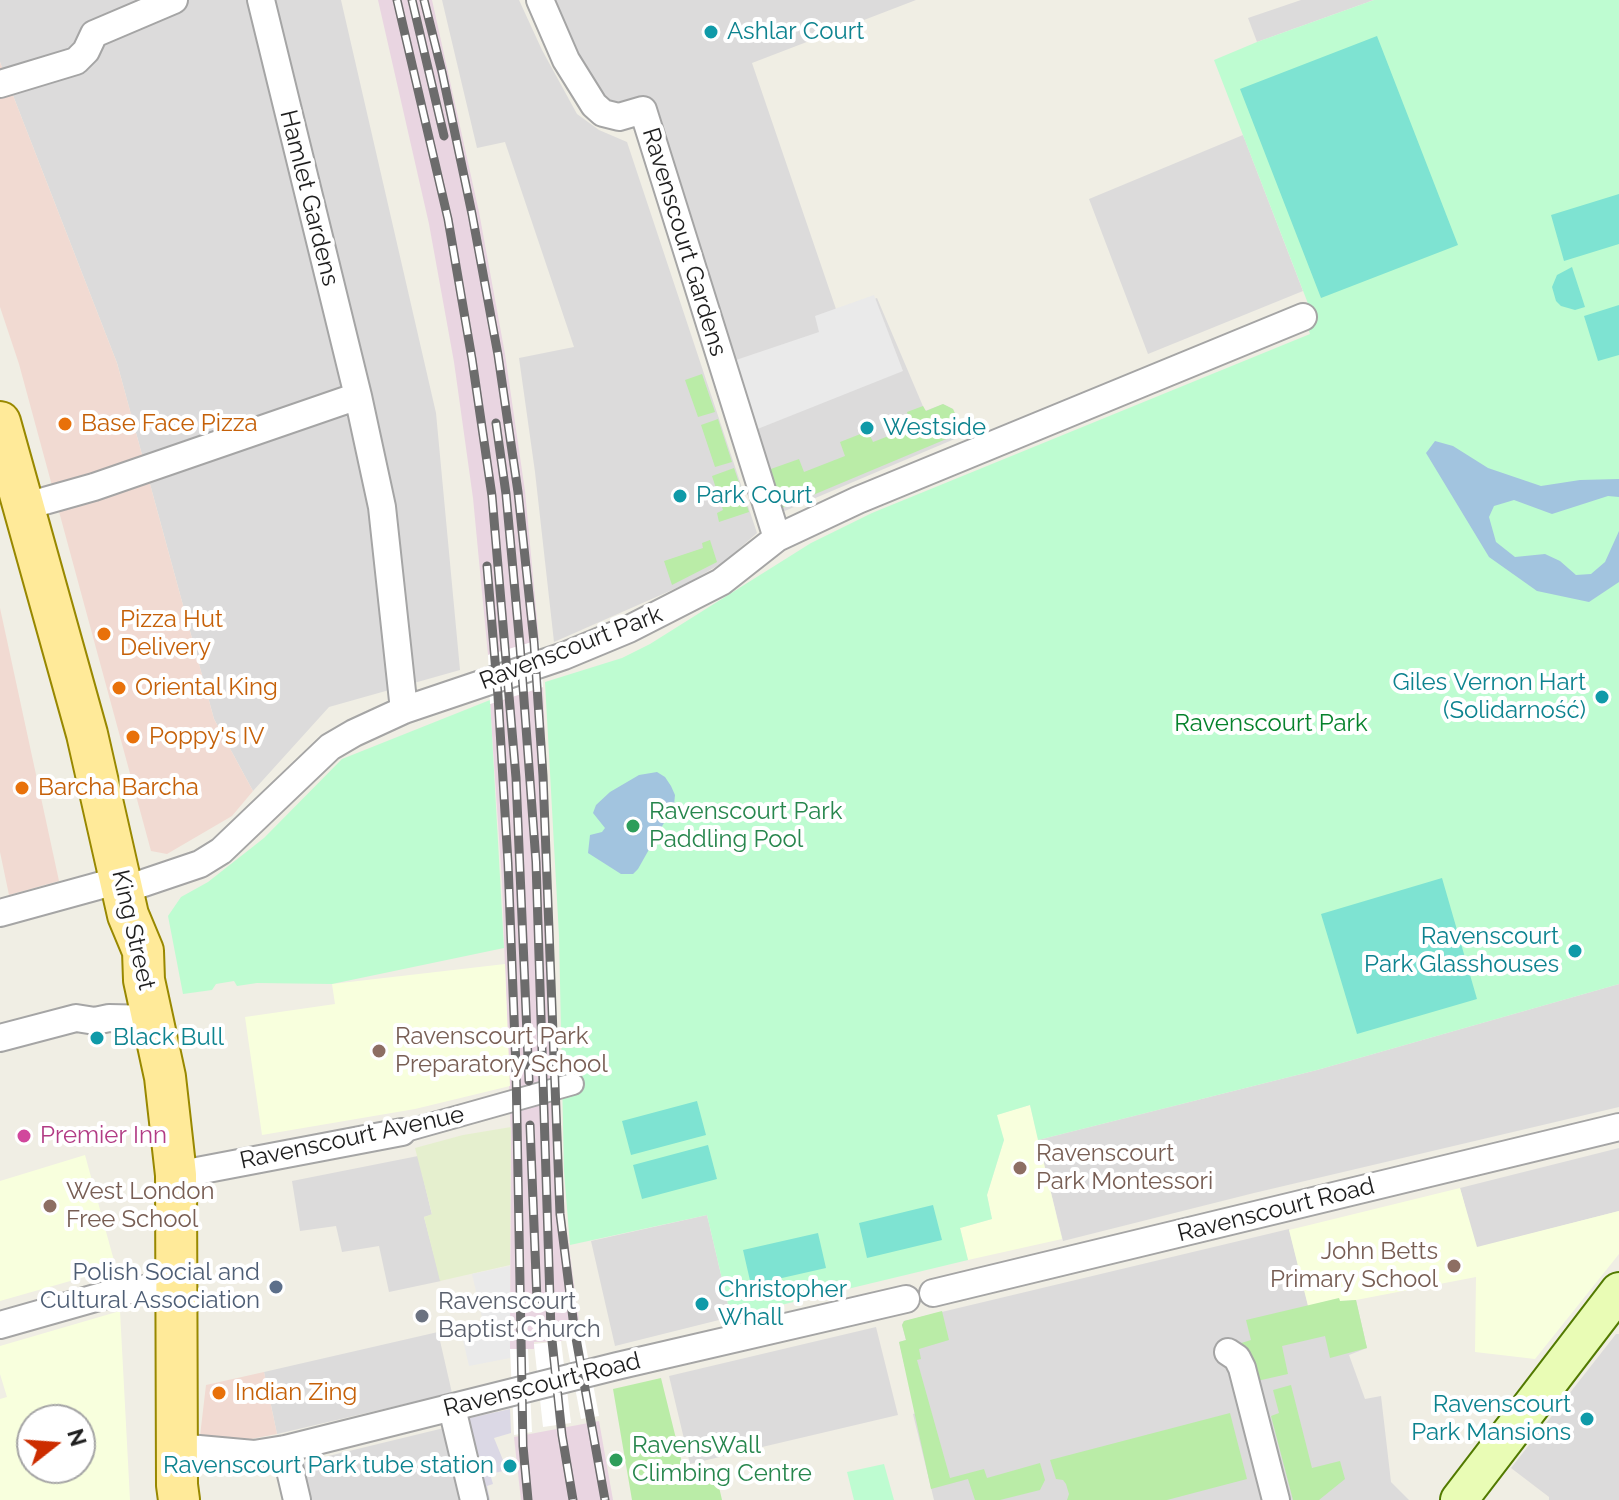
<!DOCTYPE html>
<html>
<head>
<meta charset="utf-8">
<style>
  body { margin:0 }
  #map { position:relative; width:1619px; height:1500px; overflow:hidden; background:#f0eee4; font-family:Raleway,sans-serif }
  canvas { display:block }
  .north { position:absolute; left:16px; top:1404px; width:80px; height:80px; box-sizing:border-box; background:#fff; border:2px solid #a5a5a5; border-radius:50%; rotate:73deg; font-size:22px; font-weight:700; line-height:32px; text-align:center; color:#1e1e1e }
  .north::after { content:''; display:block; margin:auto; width:28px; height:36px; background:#cc2d00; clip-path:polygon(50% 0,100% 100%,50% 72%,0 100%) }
</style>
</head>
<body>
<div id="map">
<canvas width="1619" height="1500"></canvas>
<div class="north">N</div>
</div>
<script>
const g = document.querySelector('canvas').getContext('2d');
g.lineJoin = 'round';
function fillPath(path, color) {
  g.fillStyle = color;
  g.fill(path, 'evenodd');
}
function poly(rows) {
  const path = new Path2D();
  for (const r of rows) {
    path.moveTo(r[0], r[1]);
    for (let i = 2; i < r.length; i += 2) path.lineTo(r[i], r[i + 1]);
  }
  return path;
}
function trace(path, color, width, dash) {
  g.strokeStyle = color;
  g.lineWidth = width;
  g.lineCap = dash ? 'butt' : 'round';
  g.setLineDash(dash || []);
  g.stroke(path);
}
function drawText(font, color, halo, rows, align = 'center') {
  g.font = font + ' Raleway,sans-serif';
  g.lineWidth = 8;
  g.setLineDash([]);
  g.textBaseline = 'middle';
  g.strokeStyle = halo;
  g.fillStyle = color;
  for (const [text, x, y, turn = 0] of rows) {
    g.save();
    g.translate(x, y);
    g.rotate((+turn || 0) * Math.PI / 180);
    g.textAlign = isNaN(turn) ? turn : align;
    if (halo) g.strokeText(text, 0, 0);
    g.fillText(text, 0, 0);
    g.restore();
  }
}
fillPath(poly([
  [0,0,341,0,436,413,460,670,329,707,253,791,214,719,117,363,0,62],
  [442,0,519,0,542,50,577,114,599,130,627,142,757,533,724,562,688,583,554,642,535,472,519,358,574,347,505,142,477,148],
  [552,0,916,0,752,63,837,312,877,298,925,411,943,404,953,409,964,435,780,513,647,98,616,106,601,95,558,21],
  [1301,0,1374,0,1257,42,1248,18],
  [1243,135,1303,291,1148,354,1089,199],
  [1619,984,1619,1107,1254,1193,1063,1241,1038,1140,1317,1070],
  [1619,1148,1619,1211,1476,1248,1460,1188],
  [418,1156,432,1215,424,1217,441,1281,389,1292,379,1246,342,1252,336,1226,300,1231,292,1181],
  [707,1215,731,1317,615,1346,591,1241],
  [1289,1229,1308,1305,1356,1300,1367,1348,1349,1355,1365,1399,1381,1396,1391,1482,1409,1500,934,1500,913,1414,916,1413,899,1342,906,1340,902,1325,904,1321],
  [876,1327,898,1415,690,1464,669,1376],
  [438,1332,452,1393,277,1434,264,1372],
  [1616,1334,1619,1334,1619,1500,1549,1500,1549,1497,1511,1468],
  [444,1428,460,1500,285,1500,279,1468]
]), '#dcdbdb');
fillPath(poly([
  [0,62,117,363,214,719,253,791,232,816,167,854,151,851,19,364,0,307],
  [0,608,59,881,9,895,0,852],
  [264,1372,277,1434,251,1439,200,1436,206,1385]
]), '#f1dad2');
fillPath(poly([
  [378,0,432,0,479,212,505,354,525,491,539,640,494,654,488,655,473,498,454,362,429,224],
  [543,687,564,1209,581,1337,561,1341,534,1342,534,1349,510,1349,511,1138,502,882,490,704],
  [599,1421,613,1500,521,1500,514,1437]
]), '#e9d5e1');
fillPath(poly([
  [505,964,510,1086,415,1109,262,1135,245,1017,335,1004,332,984],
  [1030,1105,1062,1239,968,1260,960,1228,992,1219,987,1195,1004,1140,996,1115],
  [85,1155,116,1268,0,1301,0,1181],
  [1460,1188,1477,1247,1619,1211,1619,1254,1535,1359,1475,1352,1476,1277,1356,1300,1340,1301,1339,1298,1308,1306,1289,1230],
  [120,1311,130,1500,0,1500,0,1399,7,1397,0,1374,0,1346],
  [32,1420,80,1420,80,1468,32,1468]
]), '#f8ffdd');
fillPath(poly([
  [511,1127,510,1265,440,1281,424,1217,432,1214,415,1148,463,1135]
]), '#e5efce');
fillPath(poly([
  [702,374,715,412,698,417,685,380],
  [943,404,953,409,963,432,782,508,768,470,799,459,804,472,845,456,840,442,868,431,873,442,912,427,907,412,923,406,926,411],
  [718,419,732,462,715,467,701,425],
  [734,468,749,512,719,522,717,513,723,510,712,476],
  [710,540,717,562,672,585,664,561,703,548,702,543],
  [1339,1298,1340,1301,1356,1300,1367,1348,1330,1358,1325,1336,1282,1346,1288,1374,1257,1381,1238,1344,1251,1340,1246,1320],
  [942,1311,949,1340,919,1349,921,1359,917,1360,950,1478,984,1469,987,1478,1040,1463,1045,1480,1040,1490,1000,1500,975,1500,968,1479,931,1489,899,1342,906,1340,902,1325,904,1321],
  [661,1378,684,1471,714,1465,722,1500,632,1500,613,1389],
  [1291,1385,1312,1468,1340,1461,1345,1479,1319,1500,1293,1500,1271,1416,1279,1413,1273,1390],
  [1230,1413,1247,1479,1167,1500,1067,1500,1069,1494,1066,1484,1063,1480,1056,1479,1050,1460]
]), '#baeca7');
fillPath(poly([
  [1374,0,1619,0,1619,984,1317,1070,1038,1140,1030,1105,997,1115,1004,1140,987,1195,992,1219,960,1228,968,1260,731,1317,707,1215,570,1245,564,1171,559,936,545,682,622,658,650,644,811,543,872,513,1310,334,1307,325,1310,310,1307,301,1214,60,1257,42],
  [490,700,504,948,332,984,257,983,237,986,234,981,216,984,212,990,183,994,168,916,181,897,208,882,264,838,342,759],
  [884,1464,894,1500,854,1500,847,1472]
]), '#befcd1');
fillPath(poly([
  [1377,36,1458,245,1321,298,1240,89],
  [1619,194,1619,244,1564,261,1551,215],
  [1572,267,1585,307,1575,310,1561,306,1556,301,1552,287,1557,275],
  [1619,305,1619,355,1598,361,1584,316],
  [1442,878,1477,999,1357,1034,1321,914],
  [697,1101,706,1135,631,1155,622,1121],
  [708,1145,717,1179,642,1199,633,1165],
  [933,1205,942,1240,867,1258,859,1223],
  [818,1233,826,1268,751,1285,743,1250]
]), '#7ee3d2');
fillPath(poly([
  [874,295,903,371,755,430,733,361,819,332,815,316],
  [510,1266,510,1358,469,1366,463,1340,486,1334,472,1274]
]), '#eaeaea');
fillPath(poly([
  [510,1409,511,1433,494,1438,503,1460,503,1471,490,1474,493,1484,487,1486,490,1500,482,1500,465,1419]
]), '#dbd8e5');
fillPath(poly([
  [1435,441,1453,446,1488,468,1541,486,1580,480,1619,479,1619,497,1608,496,1552,514,1514,500,1494,506,1489,517,1496,542,1515,557,1545,554,1560,561,1576,575,1591,574,1605,562,1619,531,1619,582,1589,602,1537,591,1489,557,1426,453],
  [657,772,665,777,671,786,675,795,674,805,638,869,633,874,621,874,588,853,590,835,602,832,605,828,593,813,596,805,610,792,639,775]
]), '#a2c4df');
fillPath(poly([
  [539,640,543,687,490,704,488,655],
  [584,1336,599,1416,581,1419,566,1340],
  [561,1341,571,1423,543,1427,534,1344],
  [510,1349,528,1349,532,1432,514,1435]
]), '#fff');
const pedestrian = poly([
  [402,1132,573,1084]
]);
const minor = poly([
  [261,0,358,396],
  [540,0,566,60,594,105,603,113,619,117,643,110,777,538],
  [0,84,76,61,86,51,94,34,174,0],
  [23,507,94,487,358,396,382,507,404,710],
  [123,890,200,864,221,851,330,747,354,733,404,710,564,656,629,629,721,582,777,538,858,500,1303,317],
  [0,913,120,880],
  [0,1038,76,1018,95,1021,109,1018,154,1019],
  [176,1175,402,1132],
  [933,1293,1619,1127],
  [0,1325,120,1291,178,1286],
  [1228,1352,1237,1358,1242,1368,1276,1500],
  [452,1408,474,1500],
  [177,1447,254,1454,285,1449,617,1366,906,1299],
  [285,1449,297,1500]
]);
const secondary = poly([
  [1459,1500,1619,1291]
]);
const primary = poly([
  [0,422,87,734,128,915,143,951,144,980,165,1077,176,1175,177,1485,179,1500]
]);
trace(pedestrian, '#a5a5a5', 24);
trace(minor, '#a5a5a5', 30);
trace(secondary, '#527a00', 40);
trace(primary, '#988800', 44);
trace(pedestrian, '#fff', 20);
trace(minor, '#fff', 26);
trace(secondary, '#e9fcb5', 36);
trace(primary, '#ffea99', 40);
const rail = poly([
  [397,0,448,219,472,359,492,496,516,778,529,1081],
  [412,0,444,136],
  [424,0,442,72,472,214,498,355,518,492,534,642,543,776,560,1214,574,1327,605,1500],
  [496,423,506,494,520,646,536,862,551,1331,562,1435,573,1500],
  [487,566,498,696,508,863,516,1068,523,1446,528,1500],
  [530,1125,537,1301]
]);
trace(rail, '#6c6c6c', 9);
trace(rail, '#fff', 6, [18]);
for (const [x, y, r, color] of [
  [711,32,8,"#0f9aa8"],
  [65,424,8,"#e8710a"],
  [867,428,8,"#0f9aa8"],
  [680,496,8,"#0f9aa8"],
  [104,634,8,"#e8710a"],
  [119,688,8,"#e8710a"],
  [1602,697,8,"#0f9aa8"],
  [133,737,8,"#e8710a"],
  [22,788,8,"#e8710a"],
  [633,826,8,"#2e9e5b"],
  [1575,951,8,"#0f9aa8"],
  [97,1038,8,"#0f9aa8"],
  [379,1051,8,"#8d6e63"],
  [24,1136,8,"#d1479c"],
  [1020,1168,8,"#8d6e63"],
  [50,1206,8,"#8d6e63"],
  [1454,1266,8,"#8d6e63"],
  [276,1287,8,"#5c6f8a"],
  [702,1304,8,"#0f9aa8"],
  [422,1316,8,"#6b7280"],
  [219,1393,8,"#e8710a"],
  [1587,1419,8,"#0f9aa8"],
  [616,1460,8,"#2e9e5b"],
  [510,1466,8,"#0f9aa8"]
]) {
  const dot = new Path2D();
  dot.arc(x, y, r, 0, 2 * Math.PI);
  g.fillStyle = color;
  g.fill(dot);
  trace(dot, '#fff', 3);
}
drawText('24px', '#0d838f', '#fff', [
  ["Ashlar Court",727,32],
  ["Westside",883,428],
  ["Park Court",696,496],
  ["Giles Vernon Hart",1586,683,"right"],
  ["(Solidarność)",1586,711,"right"],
  ["Ravenscourt",1559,937,"right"],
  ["Park Glasshouses",1559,965,"right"],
  ["Black Bull",113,1038],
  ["Christopher",718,1290],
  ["Whall",718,1318],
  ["Ravenscourt",1571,1405,"right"],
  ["Park Mansions",1571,1433,"right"],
  ["Ravenscourt Park tube station",494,1466,"right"]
], 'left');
drawText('24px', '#1e1e1e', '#fff', [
  ["Hamlet Gardens",309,198,76],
  ["Ravenscourt Gardens",684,242,73],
  ["Ravenscourt Park",571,648,-21],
  ["King Street",133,930,77],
  ["Ravenscourt Avenue",352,1138,-12],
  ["Ravenscourt Road",1276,1210,-14],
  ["Ravenscourt Road",542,1385,-14]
]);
drawText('24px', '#c56008', '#fff', [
  ["Base Face Pizza",81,424],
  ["Pizza Hut",120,620],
  ["Delivery",120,648],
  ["Oriental King",135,688],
  ["Poppy's IV",149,737],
  ["Barcha Barcha",38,788],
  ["Indian Zing",235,1393]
], 'left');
drawText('24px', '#06822c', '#fff', [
  ["Ravenscourt Park",1271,724]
]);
drawText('24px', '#27864d', '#fff', [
  ["Ravenscourt Park",649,812],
  ["Paddling Pool",649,840],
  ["RavensWall",632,1446],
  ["Climbing Centre",632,1474]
], 'left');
drawText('24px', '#785e54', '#fff', [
  ["Ravenscourt Park",395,1037],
  ["Preparatory School",395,1065],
  ["Ravenscourt",1036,1154],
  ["Park Montessori",1036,1182],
  ["West London",66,1192],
  ["Free School",66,1220],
  ["John Betts",1438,1252,"right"],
  ["Primary School",1438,1280,"right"]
], 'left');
drawText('24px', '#b23c85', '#fff', [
  ["Premier Inn",40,1136]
], 'left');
drawText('24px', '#4e5e75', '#fff', [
  ["Polish Social and",260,1273],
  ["Cultural Association",260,1301]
], 'right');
drawText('24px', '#5b616d', '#fff', [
  ["Ravenscourt",438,1302],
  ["Baptist Church",438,1330]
], 'left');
</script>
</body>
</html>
